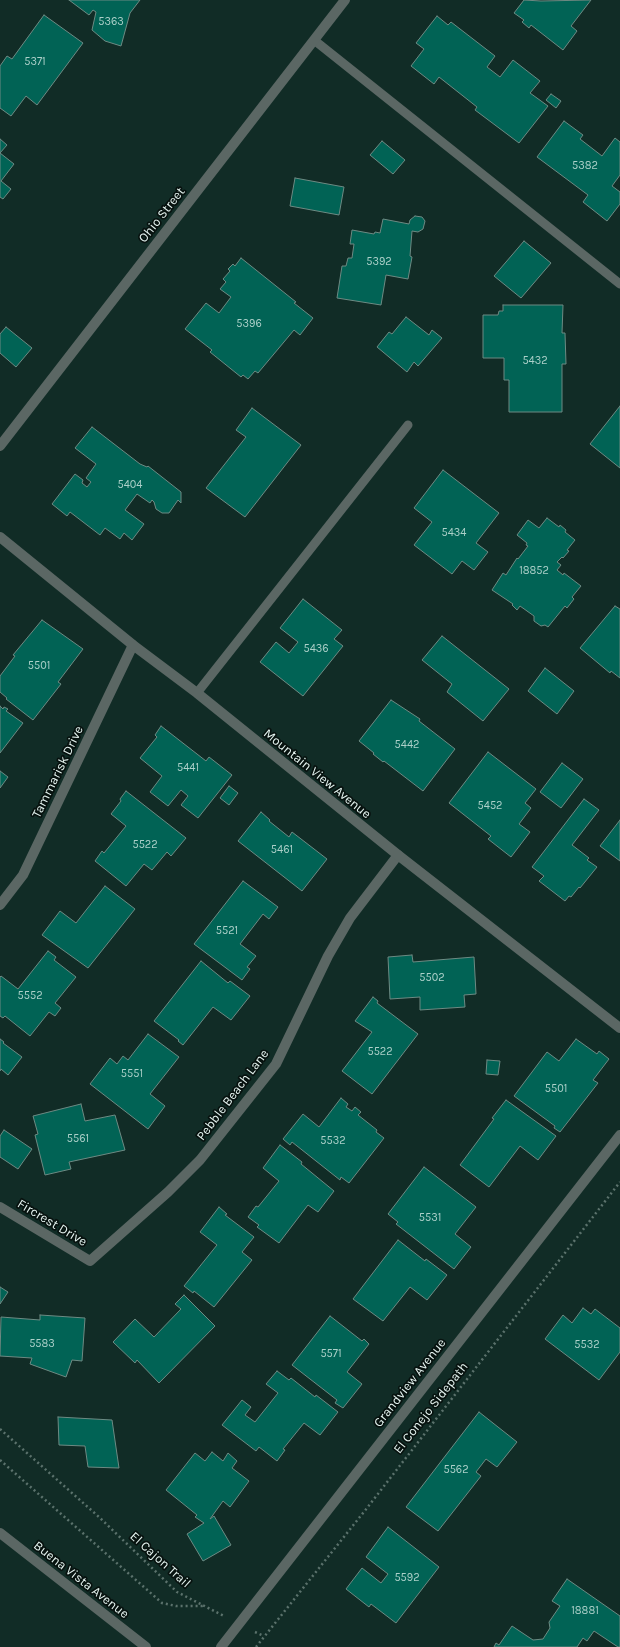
<!DOCTYPE html>
<html>
<head>
<meta charset="utf-8">
<style>
  body { margin:0 }
  canvas { display:block; background:#112c26 }
</style>
</head>
<body>
<canvas width="620" height="1647"></canvas>
<script>
const g = document.querySelector('canvas').getContext('2d');
g.lineJoin = 'round';
function fillPath(path, color) {
  g.fillStyle = color;
  g.fill(path, 'evenodd');
}
function poly(rows) {
  const path = new Path2D();
  for (const r of rows) {
    path.moveTo(r[0], r[1]);
    for (let i = 2; i < r.length; i += 2) path.lineTo(r[i], r[i + 1]);
  }
  return path;
}
function trace(path, color, width, dash) {
  g.strokeStyle = color;
  g.lineWidth = width;
  g.lineCap = dash ? 'butt' : 'round';
  g.setLineDash(dash || []);
  g.stroke(path);
}
function drawText(font, color, halo, rows, align = 'center') {
  g.font = font + ' Karla,sans-serif';
  g.lineWidth = 3.5;
  g.setLineDash([]);
  g.textBaseline = 'middle';
  g.strokeStyle = halo;
  g.fillStyle = color;
  for (const [text, x, y, turn = 0] of rows) {
    g.save();
    g.translate(x, y);
    g.rotate((+turn || 0) * Math.PI / 180);
    g.textAlign = isNaN(turn) ? turn : align;
    if (halo) g.strokeText(text, 0, 0);
    g.fillText(text, 0, 0);
    g.restore();
  }
}
const building = poly([
  [69,0,140,0,130,13,121,46,105,41,92,30,96,12,93,10,89,15,69,0],
  [524,0,541,1,591,0,571,26,577,31,563,50,531,25,529,28,522,22,524,20,514,13,524,0],
  [44,15,83,43,37,105,26,96,11,116,0,108,0,66,7,56,12,59,44,15],
  [437,16,448,25,451,22,495,56,487,67,500,77,513,60,540,81,530,93,548,106,519,143,475,110,477,107,439,77,434,84,411,66,424,49,416,43,437,16],
  [551,94,561,101,556,108,546,100,551,94],
  [564,121,583,135,580,139,602,156,615,138,620,142,620,175,612,186,620,192,620,204,607,221,583,202,588,195,537,157,564,121],
  [0,139,7,145,0,153,14,164,1,181,11,189,3,199,0,197,0,139],
  [382,141,405,160,393,174,370,155,382,141],
  [295,178,344,187,339,215,290,206,295,178],
  [415,216,422,217,425,221,423,229,418,232,412,231,410,256,412,257,408,279,386,275,381,305,337,298,342,266,346,266,348,258,352,258,354,244,350,244,352,230,374,234,375,232,380,233,383,219,409,224,410,220,415,216],
  [524,241,551,263,521,298,494,276,524,241],
  [241,258,296,302,294,303,313,318,300,335,294,330,258,373,255,371,248,379,243,375,241,377,210,352,212,350,185,329,206,303,219,313,231,297,220,289,226,282,223,279,230,271,228,269,233,264,235,266,241,258],
  [503,305,563,305,562,333,565,333,566,364,562,364,562,412,509,412,509,380,504,380,504,358,483,358,483,315,498,315,499,311,503,311,503,305],
  [406,317,429,335,432,330,442,338,418,366,414,362,407,372,377,347,389,332,392,334,406,317],
  [6,327,32,348,16,367,0,353,0,334,6,327],
  [620,406,620,468,590,444,620,406],
  [252,408,301,445,245,517,206,488,246,437,236,430,252,408],
  [92,427,140,464,147,467,148,466,181,492,181,503,178,500,169,513,162,513,156,509,154,502,152,500,150,503,137,494,125,510,144,524,132,540,124,533,120,539,105,528,100,535,70,512,67,516,52,504,75,474,83,480,82,483,87,487,91,482,86,478,96,464,75,448,92,427],
  [443,470,499,513,476,543,488,552,474,570,462,561,452,574,414,545,432,522,414,508,443,470],
  [547,518,559,527,560,525,566,530,565,532,575,540,567,550,569,551,563,558,562,557,557,562,561,565,557,570,563,575,564,573,581,586,572,597,574,599,567,608,565,606,548,627,545,625,541,626,534,621,534,616,520,606,517,610,512,605,513,604,492,590,503,573,506,575,517,558,518,559,528,546,526,545,527,543,517,535,528,520,539,528,547,518],
  [303,599,342,630,334,639,343,646,303,696,260,662,276,642,289,653,298,642,280,628,303,599],
  [615,606,620,609,620,678,611,671,610,673,580,648,615,606],
  [42,620,83,649,58,682,61,684,33,720,6,699,7,698,0,692,0,676,15,656,13,655,42,620],
  [442,636,509,689,483,721,447,692,452,684,422,660,442,636],
  [545,668,574,691,557,714,528,691,545,668],
  [391,700,420,719,419,721,455,749,423,791,384,761,383,762,373,754,374,753,359,741,391,700],
  [0,706,3,709,4,707,8,709,6,711,23,723,0,753,0,706],
  [161,726,206,761,209,757,232,775,198,818,181,805,188,796,181,790,168,806,150,792,162,776,140,758,157,737,155,735,161,726],
  [488,752,536,789,525,803,531,808,519,824,530,832,511,857,488,839,491,836,449,803,488,752],
  [562,763,583,779,561,808,540,792,562,763],
  [0,771,8,777,0,788,0,771],
  [229,786,238,793,229,805,220,798,229,786],
  [126,791,186,838,171,856,167,852,152,870,144,864,126,886,95,861,102,851,104,853,126,826,111,814,121,801,120,799,126,791],
  [584,799,599,810,572,845,589,858,587,860,597,867,580,888,579,887,571,897,569,896,565,901,539,881,544,876,532,867,584,799],
  [261,812,270,820,269,821,289,837,292,832,327,859,302,891,238,841,261,812],
  [620,820,620,861,600,846,620,820],
  [243,881,278,907,269,919,263,914,240,944,256,956,247,967,250,969,242,980,194,944,243,881],
  [105,886,135,909,88,968,42,935,60,911,76,923,105,886],
  [48,951,56,957,54,960,76,977,55,1003,61,1008,55,1016,49,1012,30,1036,5,1016,3,1018,0,1016,0,977,1,976,18,989,48,951],
  [412,955,413,962,474,957,476,994,464,995,465,1007,420,1010,420,997,390,999,388,957,412,955],
  [201,961,228,983,230,981,250,996,231,1020,213,1007,183,1045,178,1041,179,1040,154,1021,201,961],
  [373,997,378,1001,377,1003,418,1034,372,1094,342,1071,372,1032,355,1021,373,997],
  [148,1034,179,1057,150,1094,165,1106,148,1129,90,1084,110,1058,117,1064,123,1056,128,1060,148,1034],
  [0,1039,4,1042,3,1043,22,1057,8,1075,1,1069,0,1071,0,1039],
  [576,1039,597,1054,599,1051,609,1059,593,1080,598,1083,560,1132,554,1128,555,1126,514,1096,547,1052,559,1061,576,1039],
  [487,1060,500,1061,498,1075,486,1074,487,1060],
  [341,1098,348,1104,346,1107,352,1111,355,1107,361,1112,358,1115,377,1130,376,1132,384,1138,349,1183,341,1177,340,1180,292,1142,290,1145,283,1139,303,1114,319,1127,341,1098],
  [506,1100,556,1136,538,1160,520,1146,489,1187,460,1165,494,1119,492,1118,506,1100],
  [81,1104,85,1121,115,1115,125,1150,69,1162,71,1169,45,1175,35,1135,38,1134,33,1116,81,1104],
  [4,1130,32,1149,18,1169,0,1157,0,1136,4,1130],
  [280,1145,302,1162,301,1164,334,1191,318,1212,308,1205,279,1243,257,1227,259,1225,248,1217,256,1206,258,1207,279,1181,263,1168,280,1145],
  [424,1167,476,1207,455,1234,471,1247,454,1269,396,1224,398,1222,388,1214,424,1167],
  [219,1207,227,1214,225,1215,254,1237,242,1252,252,1260,214,1307,194,1291,193,1293,184,1286,217,1245,200,1232,219,1207],
  [398,1240,425,1261,426,1259,447,1275,427,1300,410,1287,383,1321,353,1299,398,1240],
  [0,1287,8,1292,0,1304,0,1287],
  [184,1295,215,1326,159,1383,137,1360,135,1363,113,1342,135,1319,154,1337,181,1309,175,1304,184,1295],
  [583,1308,591,1314,595,1309,620,1328,620,1352,599,1380,545,1339,563,1315,572,1323,583,1308],
  [40,1315,85,1318,82,1361,72,1360,66,1377,30,1364,32,1358,0,1356,1,1317,40,1320,40,1315],
  [330,1316,362,1341,364,1339,369,1344,347,1372,362,1384,343,1408,335,1403,337,1400,292,1365,330,1316],
  [277,1371,289,1380,291,1378,315,1397,316,1395,338,1412,320,1435,304,1423,283,1449,285,1450,277,1461,259,1447,256,1451,222,1425,242,1400,251,1407,245,1415,255,1422,278,1393,266,1384,277,1371],
  [479,1412,517,1442,497,1467,486,1459,476,1472,481,1476,438,1531,406,1507,479,1412],
  [58,1417,112,1420,119,1468,88,1467,85,1446,59,1445,58,1417],
  [212,1452,223,1461,228,1453,237,1461,232,1468,249,1481,230,1507,223,1501,210,1519,214,1516,231,1545,203,1561,187,1534,204,1523,195,1517,197,1515,166,1490,195,1453,205,1461,212,1452],
  [388,1527,439,1567,396,1623,371,1604,369,1607,346,1589,362,1568,381,1583,388,1574,366,1557,388,1527],
  [567,1579,620,1616,620,1647,618,1647,594,1631,587,1641,583,1638,577,1647,494,1647,496,1643,499,1645,512,1626,533,1640,543,1639,550,1628,549,1622,560,1606,552,1601,567,1579]
]);
fillPath(building, '#016355');
trace(building, '#6d8a83', 1);
trace(poly([
  [0,1429,99,1517,177,1592,224,1616],
  [0,1460,162,1603,176,1606,205,1606],
  [255,1632,264,1636],
  [256,1647,367,1508,620,1182]
]), '#5b726c', 2.5, [2, 3]);
trace(poly([
  [314,40,620,284],
  [197,693,408,425]
]), '#5b6764', 9);
trace(poly([
  [0,905,23,875,133,645],
  [0,1207,90,1261,168,1192,200,1160,276,1064,328,956,350,918,398,855]
]), '#5b6764', 10);
trace(poly([
  [0,446,345,0],
  [0,537,133,645,197,693,398,855,620,1028],
  [0,1533,146,1647],
  [221,1647,620,1135]
]), '#5b6764', 10);
drawText('11px', '#acd0c9', null, [
  ["5363",111,22],
  ["5371",35,62],
  ["5382",585,166],
  ["5392",379,262],
  ["5396",249,324],
  ["5432",535,361],
  ["5404",130,485],
  ["5434",454,533],
  ["18852",534,571],
  ["5436",316,649],
  ["5501",39,666],
  ["5442",407,745],
  ["5441",188,768],
  ["5452",490,806],
  ["5522",145,845],
  ["5461",282,850],
  ["5521",227,931],
  ["5502",432,978],
  ["5552",30,996],
  ["5522",380,1052],
  ["5551",132,1074],
  ["5501",556,1089],
  ["5561",78,1139],
  ["5532",333,1141],
  ["5531",430,1218],
  ["5583",42,1344],
  ["5532",587,1345],
  ["5571",331,1354],
  ["5562",456,1470],
  ["5592",407,1578],
  ["18881",585,1611]
]);
drawText('13px', '#e5f4f0', '#07120f', [
  ["Ohio Street",162,215,-52],
  ["Tammarisk Drive",58,772,-64],
  ["Mountain View Avenue",317,774,39],
  ["Pebble Beach Lane",233,1095,-53],
  ["Fircrest Drive",52,1223,31],
  ["Grandview Avenue",410,1383,-52],
  ["El Conejo Sidepath",431,1408,-52],
  ["El Cajon Trail",160,1560,42],
  ["Buena Vista Avenue",81,1580,38]
]);
</script>
</body>
</html>
